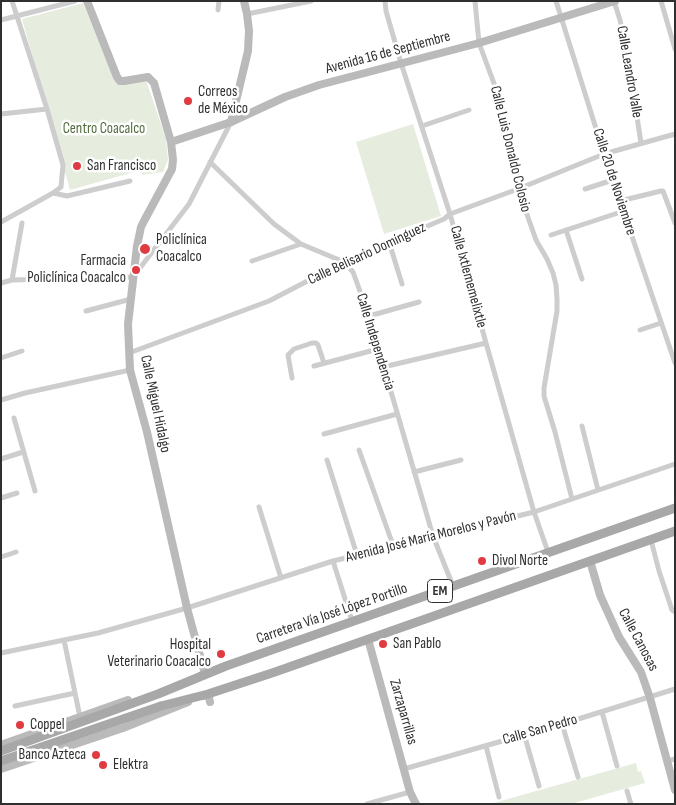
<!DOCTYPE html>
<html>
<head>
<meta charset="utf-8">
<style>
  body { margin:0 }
  #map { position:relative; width:676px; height:805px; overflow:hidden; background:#fff; font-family:"Sofia Sans Condensed",sans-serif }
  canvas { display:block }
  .frame { position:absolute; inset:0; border:2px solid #303030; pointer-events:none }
</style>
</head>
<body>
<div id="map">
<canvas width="676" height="805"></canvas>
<div class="frame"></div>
</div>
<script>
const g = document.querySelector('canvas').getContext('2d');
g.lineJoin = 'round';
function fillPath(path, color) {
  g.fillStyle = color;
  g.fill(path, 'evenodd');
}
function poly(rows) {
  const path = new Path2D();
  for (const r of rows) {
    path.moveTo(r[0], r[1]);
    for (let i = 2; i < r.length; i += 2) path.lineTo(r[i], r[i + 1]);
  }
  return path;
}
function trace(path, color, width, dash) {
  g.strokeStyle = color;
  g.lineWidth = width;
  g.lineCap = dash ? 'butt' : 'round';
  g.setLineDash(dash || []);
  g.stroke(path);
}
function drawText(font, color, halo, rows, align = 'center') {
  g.font = font + ' "Sofia Sans Condensed",sans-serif';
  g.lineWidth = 5;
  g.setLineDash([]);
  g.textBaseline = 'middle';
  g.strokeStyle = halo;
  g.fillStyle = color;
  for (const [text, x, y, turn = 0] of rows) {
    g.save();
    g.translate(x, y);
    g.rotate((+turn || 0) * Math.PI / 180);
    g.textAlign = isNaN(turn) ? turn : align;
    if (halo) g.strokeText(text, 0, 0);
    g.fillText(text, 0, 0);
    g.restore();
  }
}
fillPath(poly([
  [83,3,115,81,127,83,146,80,166,139,168,160,163,172,142,175,141,170,70,190,22,19],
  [413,124,441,216,384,234,356,142],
  [636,763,638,772,641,771,645,783,571,804,490,804]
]), '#e6eddf');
trace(poly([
  [385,1,386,11,401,63,450,214,486,343,534,512,548,552],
  [475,1,479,43,502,105,518,189,536,240,547,259,553,273,556,285,557,299,557,311,544,388,544,396,555,432,572,499],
  [556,1,604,154,675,363],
  [614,1,620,20,628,58,641,143],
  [661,1,675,49],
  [218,10,219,1],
  [247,14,311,1],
  [1,20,75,1],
  [1,114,47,109],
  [422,126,469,110],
  [210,162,274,224,301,244,344,262,353,272,369,316,433,536,453,586],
  [585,189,613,180],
  [53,193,67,196,130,181],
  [620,201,661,191,663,191,675,223],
  [1,222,53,193,61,187,63,165,47,109,12,1],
  [566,230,582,279],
  [551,235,624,211],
  [389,242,402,284],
  [252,261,301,244],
  [12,280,22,223],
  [1,283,12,280,133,277,189,204,231,122],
  [86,311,131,299],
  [369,316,419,302],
  [640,330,661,323],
  [129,353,269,301,344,262,444,219,450,214,518,189,604,154,675,134],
  [1,358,22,351],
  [314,366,378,349],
  [383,367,486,343],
  [292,378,288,355,294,349,312,343,316,343,318,345,324,363],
  [1,400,25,393,130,370],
  [14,418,35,491],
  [582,426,598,490],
  [324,434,397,414],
  [359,450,393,545],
  [1,459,23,452],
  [327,460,357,555],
  [414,472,461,460],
  [1,498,17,493],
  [259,507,281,578],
  [651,540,659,571,672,610,675,612],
  [1,557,16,552],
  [333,561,352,621],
  [64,640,80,717],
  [1,653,98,633,187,608,333,561,534,512,675,464],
  [15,706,75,693],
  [602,712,617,766],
  [562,724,578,777],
  [524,734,539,786],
  [486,746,499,797],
  [667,761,675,759],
  [404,769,562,724,675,689],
  [627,791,631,804],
  [367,804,410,792]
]), '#cdcdcd', 5);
trace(poly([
  [87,1,117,77,120,81,124,81,148,77,154,83,171,142,173,160,172,169,144,221,141,227,137,246,128,324,130,370,147,432,187,608,205,674,200,676],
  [231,122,248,51,249,31,247,14,244,1],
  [171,142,231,122,285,97,319,85,479,43,615,1],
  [590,561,600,595,619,637,641,672,650,698,675,790],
  [368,639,410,792,416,804],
  [203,696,208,694,210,702],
  [1,745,128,700],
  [1,769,123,728,188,702]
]), '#bababa', 8);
trace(poly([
  [161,706,208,694,275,672,675,531],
  [1,751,158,694,226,666,675,508]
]), '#a8a8a8', 9);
trace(poly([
  [1,761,161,706]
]), '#a8a8a8', 9);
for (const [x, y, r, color] of [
  [188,101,5,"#df3b40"],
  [77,166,5,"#df3b40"],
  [145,249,6,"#df3b40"],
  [136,270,5,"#df3b40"],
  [482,561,5,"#df3b40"],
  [383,644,5,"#df3b40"],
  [221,654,5,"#df3b40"],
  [20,725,5,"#df3b40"],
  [96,755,5,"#df3b40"],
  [103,765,5,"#df3b40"]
]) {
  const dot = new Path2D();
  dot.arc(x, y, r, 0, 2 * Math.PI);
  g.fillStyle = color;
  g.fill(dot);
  trace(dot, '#fff', 2);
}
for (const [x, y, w] of [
  [440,591,25]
]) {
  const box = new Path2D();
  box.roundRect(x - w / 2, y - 11.5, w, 23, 4);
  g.fillStyle = '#fff';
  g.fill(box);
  trace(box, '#303030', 1);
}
drawText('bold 14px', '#303030', null, [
  ["EM",440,591]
]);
drawText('15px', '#303030', '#fff', [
  ["Avenida 16 de Septiembre",388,53,-15],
  ["Calle Leandro Valle",629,72,80],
  ["Calle Luis Donaldo Colosio",510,149,76],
  ["Calle 20 de Noviembre",614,182,72],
  ["Calle Belisario Domínguez",367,254,-25],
  ["Calle Ixtlememelixtle",468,277,75],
  ["Calle Independencia",375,342,73],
  ["Calle Miguel Hidalgo",155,404,78],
  ["Avenida José María Morelos y Pavón",431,537,-14],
  ["Carretera Vía José López Portillo",332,614,-19],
  ["Calle Canosas",638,640,62],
  ["Zarzaparrillas",403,712,74],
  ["Calle San Pedro",540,730,-16]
]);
drawText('15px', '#303030', '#fff', [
  ["Correos",198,92],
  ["de México",198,109],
  ["San Francisco",87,166],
  ["Policlínica",156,240],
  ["Coacalco",156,257],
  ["Farmacia",126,261,"right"],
  ["Policlínica Coacalco",126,278,"right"],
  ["Divol Norte",492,561],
  ["San Pablo",393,644],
  ["Hospital",211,645,"right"],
  ["Veterinario Coacalco",211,662,"right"],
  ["Coppel",30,725],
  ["Banco Azteca",86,755,"right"],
  ["Elektra",113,765]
], 'left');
drawText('15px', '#526b3f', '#fff', [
  ["Centro Coacalco",104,129]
]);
</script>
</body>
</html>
